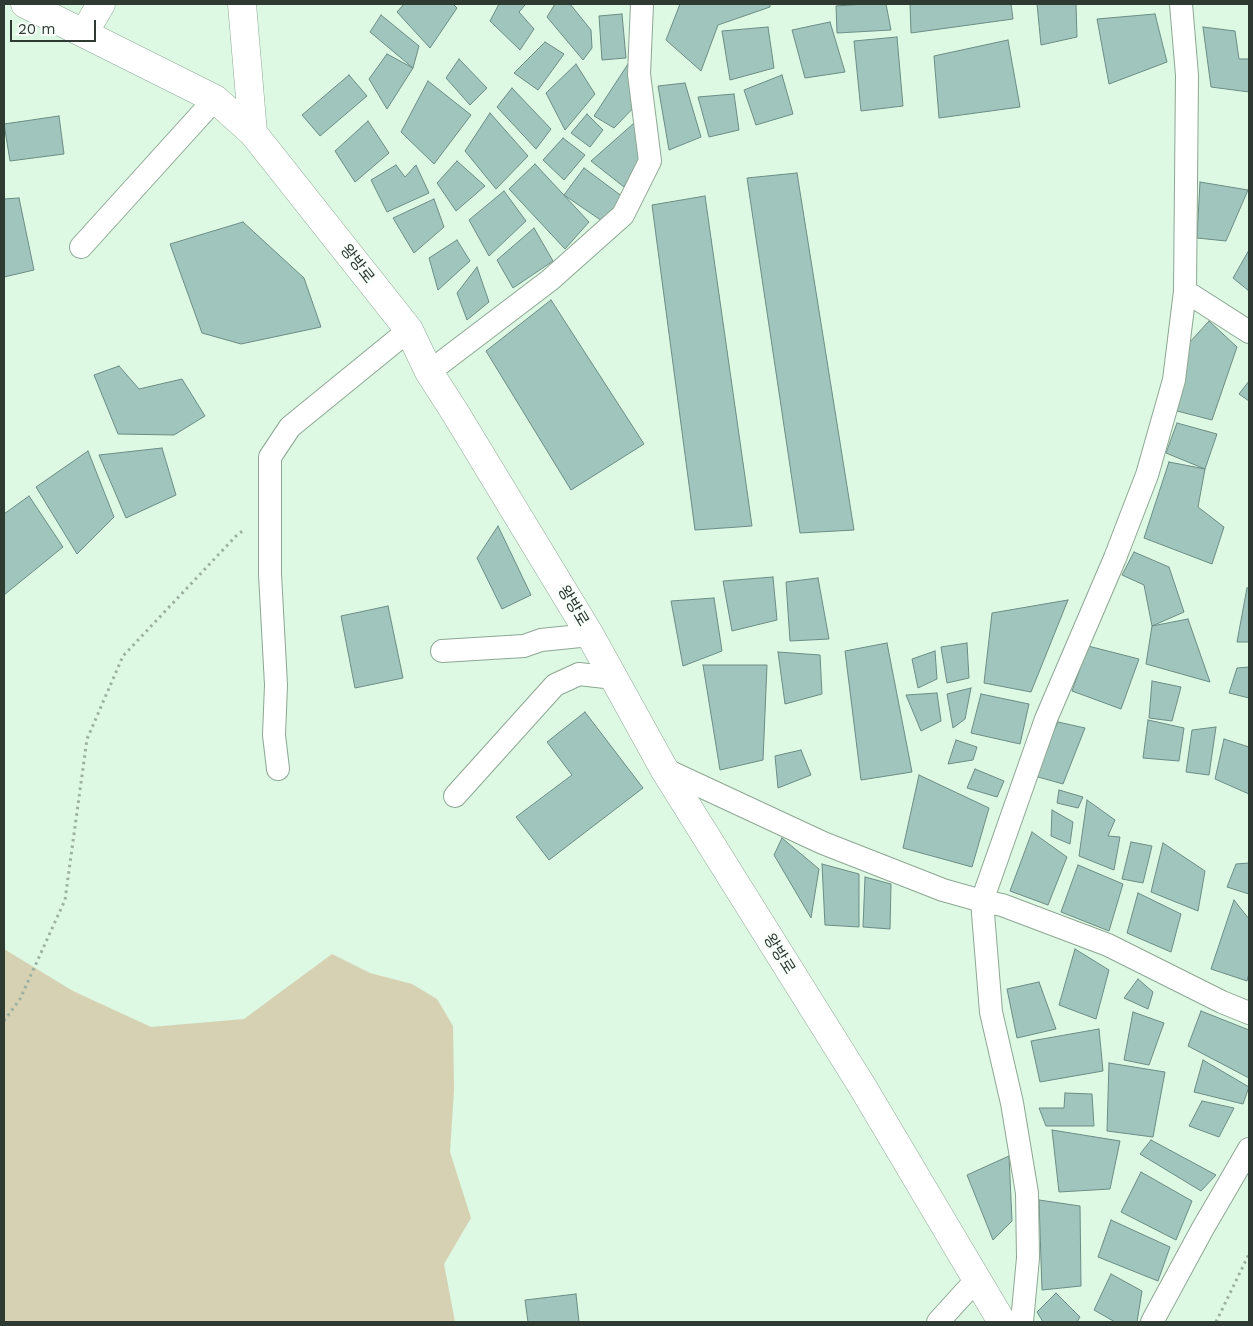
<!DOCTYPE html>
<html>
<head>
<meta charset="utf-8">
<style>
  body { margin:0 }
  #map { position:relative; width:1253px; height:1326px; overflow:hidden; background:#ddf8e3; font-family:"Work Sans",sans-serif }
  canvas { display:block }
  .frame { position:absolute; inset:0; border:5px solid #2f3a32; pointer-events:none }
  .scale { position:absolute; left:10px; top:20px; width:86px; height:22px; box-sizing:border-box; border:2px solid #2f3a32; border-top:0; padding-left:6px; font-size:15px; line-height:18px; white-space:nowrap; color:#2f3a32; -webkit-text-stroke:4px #f9fffb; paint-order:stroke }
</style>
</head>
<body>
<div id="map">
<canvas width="1253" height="1326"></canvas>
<div class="frame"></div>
<div class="scale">20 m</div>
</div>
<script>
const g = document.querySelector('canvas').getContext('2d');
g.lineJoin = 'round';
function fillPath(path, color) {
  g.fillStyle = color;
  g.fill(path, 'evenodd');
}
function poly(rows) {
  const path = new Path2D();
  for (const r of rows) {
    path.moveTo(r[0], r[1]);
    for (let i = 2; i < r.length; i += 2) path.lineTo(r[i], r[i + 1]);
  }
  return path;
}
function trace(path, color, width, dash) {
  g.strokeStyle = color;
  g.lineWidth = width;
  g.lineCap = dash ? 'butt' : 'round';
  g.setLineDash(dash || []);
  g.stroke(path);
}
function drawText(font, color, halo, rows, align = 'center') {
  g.font = font + ' "Work Sans","Noto Sans KR",sans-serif';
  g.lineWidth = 4.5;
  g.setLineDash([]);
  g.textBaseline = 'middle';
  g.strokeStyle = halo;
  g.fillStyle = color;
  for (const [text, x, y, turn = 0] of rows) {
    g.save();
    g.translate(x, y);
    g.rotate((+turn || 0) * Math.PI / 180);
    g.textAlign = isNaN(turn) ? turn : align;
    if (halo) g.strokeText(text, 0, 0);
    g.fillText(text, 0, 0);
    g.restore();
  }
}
fillPath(poly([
  [4,949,73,991,151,1027,244,1019,332,954,370,973,412,984,437,999,453,1026,454,1090,450,1152,471,1218,444,1264,455,1322,4,1322]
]), '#d6d1b2');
const building = poly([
  [404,4,453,4,457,8,430,48,397,12,404,4],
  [499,4,523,4,525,5,519,12,534,29,520,50,490,21,499,4],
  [555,4,570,4,591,30,592,48,583,60,547,17,555,4],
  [680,4,770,4,770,7,718,25,701,71,666,40,680,4],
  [864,4,886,4,891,30,837,33,836,6,864,4],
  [910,4,1011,4,1013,19,911,33,910,4],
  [1037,4,1076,4,1077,37,1041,45,1037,4],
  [622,14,626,58,602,60,599,16,622,14],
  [1155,14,1167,62,1109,84,1097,19,1155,14],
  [381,15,419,46,413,68,370,32,381,15],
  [830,22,845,72,805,78,792,30,830,22],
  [768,27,774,68,730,80,722,31,768,27],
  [1203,27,1235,31,1239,59,1249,59,1249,92,1211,87,1203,27],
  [897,37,903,106,861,111,854,41,897,37],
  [1008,40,1020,107,939,118,934,56,1008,40],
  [545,42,564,54,538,90,514,73,545,42],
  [387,54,413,68,387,109,369,79,387,54],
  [459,59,487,88,470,105,446,78,459,59],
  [576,64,595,94,565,130,546,93,576,64],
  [628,64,640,101,614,128,594,116,628,64],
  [349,75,367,96,320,136,302,115,349,75],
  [782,75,793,114,756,125,744,90,782,75],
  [428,81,471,115,434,164,401,132,428,81],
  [685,83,701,137,669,150,658,86,685,83],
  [512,88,551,129,536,149,497,107,512,88],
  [734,94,739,130,709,137,698,97,734,94],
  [490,113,528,156,496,189,465,151,490,113],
  [587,114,603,130,590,147,571,133,587,114],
  [59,116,64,154,10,161,4,124,59,116],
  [642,116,640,157,624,187,591,161,642,116],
  [368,121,389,153,355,182,335,151,368,121],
  [563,138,585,155,564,180,543,160,563,138],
  [457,161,485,186,456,211,437,183,457,161],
  [535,164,589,222,565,249,509,189,535,164],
  [396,165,405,177,416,165,429,193,387,212,371,180,396,165],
  [584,168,623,197,605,223,564,195,584,168],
  [797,173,854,530,800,533,747,178,797,173],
  [1200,182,1248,190,1226,241,1197,238,1200,182],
  [504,191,526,221,489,256,469,220,504,191],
  [705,196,752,526,695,530,652,205,705,196],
  [19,198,34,270,4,277,4,199,19,198],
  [434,199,444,227,414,253,393,218,434,199],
  [243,222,304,278,321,327,241,344,202,333,170,244,243,222],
  [534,228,553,261,513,288,497,260,534,228],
  [457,240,470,261,438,290,429,258,457,240],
  [1249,250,1249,291,1233,278,1249,250],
  [477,267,489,302,467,320,457,293,477,267],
  [551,300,644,444,571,490,486,351,551,300],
  [1209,321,1237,347,1212,420,1177,411,1189,343,1209,321],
  [119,366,139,389,182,379,205,416,174,435,118,434,94,375,119,366],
  [1249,381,1249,401,1239,394,1249,381],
  [1177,423,1217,434,1205,469,1166,453,1177,423],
  [162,448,176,495,126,518,99,455,162,448],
  [88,451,114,517,77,554,36,487,88,451],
  [1169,462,1205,469,1198,507,1224,527,1212,564,1144,538,1169,462],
  [29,496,63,547,4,595,4,514,29,496],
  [498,526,531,595,502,609,477,558,498,526],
  [1134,552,1169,567,1184,612,1152,626,1144,585,1122,575,1134,552],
  [773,577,777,620,732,631,723,581,773,577],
  [818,578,829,639,790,641,786,582,818,578],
  [1247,588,1249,588,1249,642,1237,642,1247,588],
  [714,598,722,651,683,666,671,601,714,598],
  [1068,600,1031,692,984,683,992,613,1068,600],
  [388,606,403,678,355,688,341,616,388,606],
  [1188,619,1210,682,1146,664,1152,626,1188,619],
  [887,643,912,772,861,780,845,651,887,643],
  [967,643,969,678,947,683,941,647,967,643],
  [1088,646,1139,659,1121,709,1072,691,1088,646],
  [935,651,937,679,918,688,912,659,935,651],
  [778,652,820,655,822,694,785,704,778,652],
  [703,665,767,665,763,760,720,770,703,665],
  [1249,667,1249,698,1229,693,1237,668,1249,667],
  [1152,681,1181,687,1172,721,1149,718,1152,681],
  [971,688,965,719,953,728,947,694,971,688],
  [937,693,941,721,921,731,906,695,937,693],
  [981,694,1029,704,1020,744,971,733,981,694],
  [585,712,643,788,549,860,516,817,572,775,547,742,585,712],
  [1148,720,1184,728,1179,761,1143,758,1148,720],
  [1058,722,1085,728,1063,784,1031,775,1058,722],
  [1216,727,1209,775,1186,772,1192,730,1216,727],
  [1224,739,1249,747,1249,794,1215,779,1224,739],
  [956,740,977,747,973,760,948,764,956,740],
  [801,750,811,775,778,788,775,756,801,750],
  [975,769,1004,781,997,797,967,788,975,769],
  [919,775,989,808,972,867,903,848,919,775],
  [1059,790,1083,797,1078,808,1057,803,1059,790],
  [1087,800,1115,820,1108,836,1120,837,1114,870,1079,856,1087,800],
  [1052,810,1073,822,1070,844,1051,836,1052,810],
  [1032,832,1067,857,1048,905,1010,891,1032,832],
  [782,838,819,869,811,918,774,855,782,838],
  [1131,842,1152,846,1143,883,1122,879,1131,842],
  [1163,843,1205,871,1198,911,1151,892,1163,843],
  [1249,863,1249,894,1227,887,1236,864,1249,863],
  [822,864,859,874,859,927,825,925,822,864],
  [1078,865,1123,884,1109,931,1061,912,1078,865],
  [865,877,891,884,890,929,863,927,865,877],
  [1138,893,1181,914,1171,952,1127,933,1138,893],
  [1234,900,1249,919,1249,973,1247,981,1211,969,1234,900],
  [1075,949,1109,970,1096,1019,1059,1005,1075,949],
  [1138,979,1153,992,1148,1009,1124,998,1138,979],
  [1039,982,1056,1029,1017,1038,1007,989,1039,982],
  [1201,1011,1249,1030,1249,1078,1188,1046,1201,1011],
  [1133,1012,1164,1023,1149,1065,1124,1060,1133,1012],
  [1099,1029,1103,1071,1040,1082,1031,1041,1099,1029],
  [1203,1060,1249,1087,1243,1104,1194,1092,1203,1060],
  [1109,1063,1165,1072,1153,1137,1107,1131,1109,1063],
  [1065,1093,1092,1094,1094,1126,1046,1126,1039,1108,1064,1108,1065,1093],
  [1202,1101,1234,1108,1219,1137,1189,1126,1202,1101],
  [1052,1130,1120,1141,1110,1189,1059,1192,1052,1130],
  [1151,1140,1216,1175,1201,1191,1140,1154,1151,1140],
  [1009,1156,1012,1221,993,1240,967,1175,1009,1156],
  [1141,1172,1192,1201,1176,1240,1121,1212,1141,1172],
  [1039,1200,1080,1206,1081,1286,1042,1290,1039,1200],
  [1111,1220,1170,1247,1158,1281,1098,1257,1111,1220],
  [1111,1274,1142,1291,1137,1322,1115,1322,1094,1310,1111,1274],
  [1056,1293,1080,1317,1077,1322,1043,1322,1037,1312,1056,1293],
  [576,1294,579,1322,528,1322,525,1300,576,1294]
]);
fillPath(building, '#a0c5bc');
trace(building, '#6b8d85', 1);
const minor = poly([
  [81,247,215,99],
  [1185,291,1249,332],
  [429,372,550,280,623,215,650,161,639,74,642,4],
  [442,651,524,646,541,640,590,635],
  [278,769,274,735,276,685,270,574,270,457,290,427,409,330],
  [664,769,823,843,943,890,982,901,1002,905,1108,945,1222,1002,1249,1013],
  [455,796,555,685,579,674,614,678],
  [938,1322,977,1279],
  [1022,1322,1028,1258,1027,1193,1012,1103,991,1012,982,901,1046,719,1115,558,1147,475,1174,380,1185,291,1187,75,1181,4],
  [1152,1322,1203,1228,1249,1149]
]);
const tertiary = poly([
  [84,33,101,4]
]);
const secondary = poly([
  [25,4,215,99,253,133,409,330,429,372,456,414,590,635,664,769,862,1086,1002,1322],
  [242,4,253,133]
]);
trace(minor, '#8da793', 24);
trace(tertiary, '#8da793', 29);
trace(secondary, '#8da793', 29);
trace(poly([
  [4,1021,20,999,65,900,87,739,123,656,236,536,245,529],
  [1216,1322,1249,1254]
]), '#9cb1a1', 3, [2.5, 4]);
trace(minor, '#fff', 22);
trace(tertiary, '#fff', 28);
trace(secondary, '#fff', 28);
drawText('16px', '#2f3a32', '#f9fffb', [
  ["왕방로",357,264,52],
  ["왕방로",573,606,59],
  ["왕방로",779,954,58]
]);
</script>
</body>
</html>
